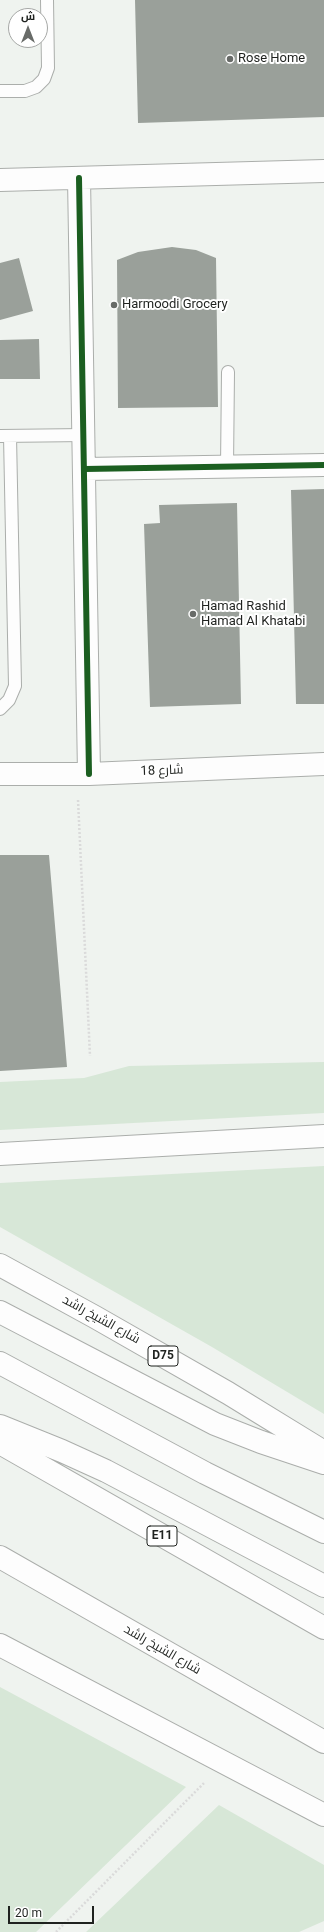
<!DOCTYPE html>
<html>
<head>
<meta charset="utf-8">
<style>
  body { margin:0 }
  #map { position:relative; width:324px; height:1932px; overflow:hidden; background:#eff3ef; font-family:Roboto,Cairo,sans-serif }
  canvas { display:block }
  .north { position:absolute; left:8px; top:8px; width:40px; height:40px; box-sizing:border-box; background:#fff; border:1px solid #a5a7a5; border-radius:50%; rotate:0deg; font-size:11px; font-weight:700; line-height:16px; text-align:center; color:#1f221f }
  .north::after { content:''; display:block; margin:auto; width:14px; height:18px; background:#686b68; clip-path:polygon(50% 0,100% 100%,50% 72%,0 100%) }
  .scale { position:absolute; left:8px; top:1906px; width:86px; height:18px; box-sizing:border-box; border:2px solid #1f221f; border-top:0; padding-left:5px; font-size:12px; line-height:14px; white-space:nowrap; color:#1f221f; -webkit-text-stroke:3px #fff; paint-order:stroke }
</style>
</head>
<body>
<div id="map">
<canvas width="324" height="1932"></canvas>
<div class="north">ش</div>
<div class="scale">20 m</div>
</div>
<script>
const g = document.querySelector('canvas').getContext('2d');
g.lineJoin = 'round';
function fillPath(path, color) {
  g.fillStyle = color;
  g.fill(path, 'evenodd');
}
function poly(rows) {
  const path = new Path2D();
  for (const r of rows) {
    path.moveTo(r[0], r[1]);
    for (let i = 2; i < r.length; i += 2) path.lineTo(r[i], r[i + 1]);
  }
  return path;
}
function trace(path, color, width, dash) {
  g.strokeStyle = color;
  g.lineWidth = width;
  g.lineCap = dash ? 'butt' : 'round';
  g.setLineDash(dash || []);
  g.stroke(path);
}
function drawText(font, color, halo, rows, align = 'center') {
  g.font = font + ' Roboto,Cairo,sans-serif';
  g.lineWidth = 4;
  g.setLineDash([]);
  g.textBaseline = 'middle';
  g.strokeStyle = halo;
  g.fillStyle = color;
  for (const [text, x, y, turn = 0] of rows) {
    g.save();
    g.translate(x, y);
    g.rotate((+turn || 0) * Math.PI / 180);
    g.textAlign = isNaN(turn) ? turn : align;
    if (halo) g.strokeText(text, 0, 0);
    g.fillText(text, 0, 0);
    g.restore();
  }
}
fillPath(poly([
  [324,1062,324,1113,0,1130,0,1082,84,1078,129,1066],
  [324,1166,324,1414,212,1347,0,1227,0,1183],
  [0,1687,186,1787,36,1932,0,1932],
  [219,1805,324,1865,324,1921,299,1932,86,1932]
]), '#d7e7d7');
fillPath(poly([
  [135,0,324,0,324,117,138,123],
  [172,247,196,250,216,258,218,407,118,408,117,260,138,252],
  [19,258,33,311,0,320,0,263],
  [39,339,40,379,0,379,0,340],
  [324,489,324,704,296,704,291,490],
  [237,503,241,704,150,707,144,524,160,523,159,505],
  [0,855,49,855,67,1067,0,1071]
]), '#9aa09a');
const service = poly([
  [0,91,25,91,36,87,44,79,48,68,47,0],
  [0,436,85,435],
  [227,467,228,372],
  [0,709,9,700,15,686,10,436]
]);
const minor = poly([
  [79,178,89,774],
  [0,180,324,171],
  [85,469,324,465],
  [0,774,89,774,324,764]
]);
const trunk = poly([
  [0,1154,324,1136],
  [0,1265,95,1317,228,1393,324,1452],
  [0,1312,215,1424,261,1442,324,1463],
  [0,1363,205,1473,324,1532],
  [0,1645,324,1815]
]);
const motorway = poly([
  [0,1426,62,1451,106,1471,324,1586],
  [0,1443,324,1628],
  [0,1557,324,1742]
]);
trace(service, '#abaeab', 14);
trace(minor, '#abaeab', 24);
trace(trunk, '#abaeab', 24);
trace(motorway, '#abaeab', 24);
trace(poly([
  [78,800,90,1056],
  [56,1932,205,1782]
]), '#dadada', 2.5, [2, 2]);
trace(service, '#fdfdfd', 12);
trace(minor, '#fdfdfd', 22);
trace(trunk, '#fdfdfd', 22);
trace(motorway, '#fdfdfd', 22);
trace(poly([
  [79,178,89,774],
  [85,469,324,465]
]), '#1b5e20', 6);
for (const [x, y, r, color] of [
  [230,59,4,"#686b68"],
  [114,305,4,"#686b68"],
  [193,614,4,"#686b68"]
]) {
  const dot = new Path2D();
  dot.arc(x, y, r, 0, 2 * Math.PI);
  g.fillStyle = color;
  g.fill(dot);
  trace(dot, '#fff', 1.5);
}
for (const [x, y, w] of [
  [163,1356,30],
  [162,1536,30]
]) {
  const box = new Path2D();
  box.roundRect(x - w / 2, y - 10, w, 20, 3);
  g.fillStyle = '#fff';
  g.fill(box);
  trace(box, '#1f221f', 1);
}
drawText('bold 12px', '#1f221f', null, [
  ["D75",163,1356],
  ["E11",162,1536]
]);
drawText('13px', '#1f221f', '#fff', [
  ["Rose Home",238,59],
  ["Harmoodi Grocery",122,305],
  ["Hamad Rashid",201,607],
  ["Hamad Al Khatabi",201,622]
], 'left');
drawText('13px', '#1f221f', '#fff', [
  ["شارع 18",162,771,-2],
  ["شارع الشيخ راشد",101,1320,29],
  ["شارع الشيخ راشد",162,1650,30]
]);
</script>
</body>
</html>
